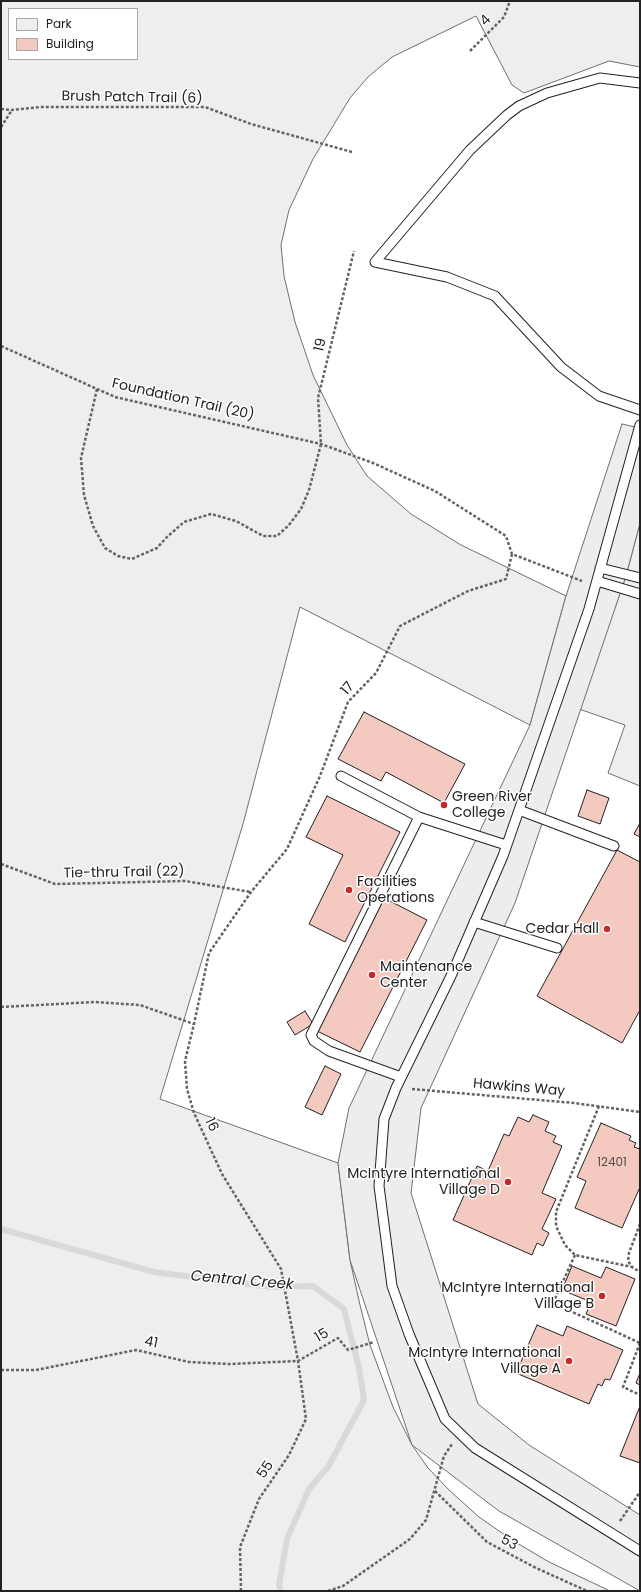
<!DOCTYPE html>
<html>
<head>
<meta charset="utf-8">
<style>
  body { margin:0 }
  #map { position:relative; width:641px; height:1592px; overflow:hidden; background:#fff; font-family:Poppins,sans-serif }
  canvas { display:block }
  .frame { position:absolute; inset:0; border:2px solid #222; pointer-events:none }
  .legend { position:absolute; left:8px; top:8px; width:130px; height:52px; box-sizing:border-box; background:#fff; border:1px solid #a7a7a7; margin:0; padding:5px 7px; list-style:none; font-size:12px; color:#222 }
  .legend li { display:flex; align-items:center; gap:8px; height:20px }
  .legend b { width:20px; border:1px solid #a7a7a7 }
</style>
</head>
<body>
<div id="map">
<canvas width="641" height="1592"></canvas>
<div class="frame"></div>
<ul class="legend">
<li><b style="height:11px;background:#eee"></b>Park</li>
<li><b style="height:11px;background:#f3c9c0"></b>Building</li>
</ul>
</div>
<script>
const g = document.querySelector('canvas').getContext('2d');
g.lineJoin = 'round';
function fillPath(path, color) {
  g.fillStyle = color;
  g.fill(path, 'evenodd');
}
function poly(rows) {
  const path = new Path2D();
  for (const r of rows) {
    path.moveTo(r[0], r[1]);
    for (let i = 2; i < r.length; i += 2) path.lineTo(r[i], r[i + 1]);
  }
  return path;
}
function trace(path, color, width, dash) {
  g.strokeStyle = color;
  g.lineWidth = width;
  g.lineCap = dash ? 'butt' : 'round';
  g.setLineDash(dash || []);
  g.stroke(path);
}
function drawText(font, color, halo, rows, align = 'center') {
  g.font = font + ' Poppins,sans-serif';
  g.lineWidth = 3;
  g.setLineDash([]);
  g.textBaseline = 'middle';
  g.strokeStyle = halo;
  g.fillStyle = color;
  for (const [text, x, y, turn = 0] of rows) {
    g.save();
    g.translate(x, y);
    g.rotate((+turn || 0) * Math.PI / 180);
    g.textAlign = isNaN(turn) ? turn : align;
    if (halo) g.strokeText(text, 0, 0);
    g.fillText(text, 0, 0);
    g.restore();
  }
}
const green = poly([
  [1,1,640,1,640,67,609,61,524,93,512,85,476,16,392,57,368,77,350,98,313,159,289,210,281,245,284,276,295,322,313,375,347,445,367,476,411,514,461,545,566,596,530,725,300,607,243,824,160,1099,338,1163,350,1260,360,1305,370,1345,393,1407,412,1445,428,1468,449,1490,479,1517,512,1540,549,1562,610,1591,1,1591,1,1],
  [9,9,137,9,137,59,9,59,9,9],
  [640,523,640,786,608,773,625,725,579,709,626,576,640,523]
]);
fillPath(green, '#eee');
trace(green, '#6f6f6f', 1);
const parking = poly([
  [622,424,640,428,640,523,626,576,515,903,421,1108,411,1193,478,1404,529,1445,640,1515,640,1591,499,1511,412,1445,350,1260,338,1163,349,1108,530,725,566,596,622,424]
]);
fillPath(parking, '#ededed');
trace(parking, '#6f6f6f', 1);
trace(poly([
  [1,1229,154,1272,272,1287,313,1286,344,1309,359,1368,364,1400,328,1467,309,1489,287,1539,279,1585,281,1591]
]), '#d9d9d9', 6);
const building = poly([
  [364,712,465,764,444,803,386,772,381,781,338,759,364,712],
  [587,790,609,798,600,824,578,816,587,790],
  [327,796,400,832,345,942,309,924,343,855,306,837,327,796],
  [640,823,640,837,634,834,640,823],
  [617,850,640,862,640,1010,622,1043,537,996,617,850],
  [384,898,427,920,360,1052,317,1031,384,898],
  [305,1011,313,1024,295,1035,287,1022,305,1011],
  [325,1066,341,1074,322,1115,305,1107,325,1066],
  [533,1115,549,1122,545,1131,556,1136,553,1142,562,1146,542,1193,556,1199,542,1229,549,1233,543,1246,537,1243,532,1255,453,1220,477,1166,488,1171,504,1134,509,1136,518,1117,529,1122,533,1115],
  [601,1123,631,1136,629,1140,636,1143,634,1147,640,1149,640,1187,622,1228,575,1208,586,1181,577,1177,601,1123],
  [572,1266,601,1278,606,1267,635,1279,616,1326,586,1314,591,1302,562,1290,572,1266],
  [537,1325,563,1336,567,1326,623,1350,610,1380,605,1379,602,1386,598,1384,589,1404,516,1373,537,1325],
  [640,1373,640,1385,636,1383,640,1373],
  [640,1406,640,1463,620,1456,640,1406]
]);
fillPath(building, '#f3c9c0');
trace(building, '#222', 1);
const lane = poly([
  [640,83,600,78,547,93,519,106,507,115,470,150,375,262,447,277,495,296,561,367,599,396,640,410],
  [640,425,589,609,503,856,451,976,396,1088,384,1119,379,1186,392,1286,409,1334,445,1419,475,1448,640,1551],
  [600,568,640,578],
  [597,581,640,594],
  [341,776,419,817],
  [519,810,614,846],
  [474,922,557,948],
  [401,1077,329,1051,314,1041,311,1035,419,817,506,845]
]);
trace(lane, '#222', 11);
trace(poly([
  [470,51,504,17,510,1],
  [1,109,12,110,40,107,205,107,251,124,352,152],
  [1,127,12,110],
  [1,346,115,397,321,444,373,463,435,491,506,536,512,554,582,581],
  [97,389,81,458,84,495,93,526,105,548,118,556,132,559,157,548,167,537,184,522,211,514,236,521,263,536,277,536,289,525,301,509,309,490,321,444,318,398,354,251],
  [1,864,55,884,185,881,251,892],
  [1,1007,95,1002,140,1005,194,1024],
  [412,1089,574,1103,640,1112],
  [599,1106,556,1212,556,1226,565,1245,575,1255,632,1267],
  [640,1224,629,1253,628,1261,632,1267,640,1272],
  [575,1255,553,1303,640,1343],
  [640,1343,623,1387,640,1395],
  [1,1370,36,1370,136,1350,189,1362,230,1364,298,1361,338,1338,348,1350,374,1342],
  [435,1491,487,1542,536,1568,587,1591],
  [620,1521,640,1492],
  [241,1591,240,1547,259,1499,289,1455,306,1419,298,1361,281,1269,222,1174,194,1113,187,1089,185,1061,194,1024,209,953,251,892,287,849,320,776,348,702,376,673,400,626,468,591,506,579,512,554],
  [328,1591,343,1586,410,1539,426,1520,444,1456,452,1444]
]), '#646464', 2.5, [3, 2]);
trace(lane, '#fff', 9);
for (const [x, y, r, color] of [
  [444,805,4,"#c62828"],
  [349,890,4,"#c62828"],
  [607,929,4,"#c62828"],
  [372,975,4,"#c62828"],
  [508,1182,4,"#c62828"],
  [602,1296,4,"#c62828"],
  [569,1361,4,"#c62828"]
]) {
  const dot = new Path2D();
  dot.arc(x, y, r, 0, 2 * Math.PI);
  g.fillStyle = color;
  g.fill(dot);
  trace(dot, '#fff', 1.5);
}
drawText('12px', '#564c4a', null, [
  ["12401",612,1163]
]);
drawText('14px', '#222', '#fff', [
  ["4",486,21,-45],
  ["Brush Patch Trail (6)",132,98,1],
  ["19",321,345,-76],
  ["Foundation Trail (20)",183,400,13],
  ["17",348,689,-49],
  ["Tie-thru Trail (22)",124,873,-1],
  ["Hawkins Way",519,1088,5],
  ["16",211,1125,65],
  ["15",322,1336,-30],
  ["41",151,1343,12],
  ["55",266,1470,-55],
  ["53",509,1543,28]
]);
drawText('14px', '#222', '#fff', [
  ["Green River",452,797,"left"],
  ["College",452,813,"left"],
  ["Facilities",357,882,"left"],
  ["Operations",357,898,"left"],
  ["Cedar Hall",599,929],
  ["Maintenance",380,967,"left"],
  ["Center",380,983,"left"],
  ["McIntyre International",500,1174],
  ["Village D",500,1190],
  ["McIntyre International",594,1288],
  ["Village B",594,1304],
  ["McIntyre International",561,1353],
  ["Village A",561,1369]
], 'right');
drawText('italic 15px', '#222', '#fff', [
  ["Central Creek",242,1281,5]
]);
</script>
</body>
</html>
